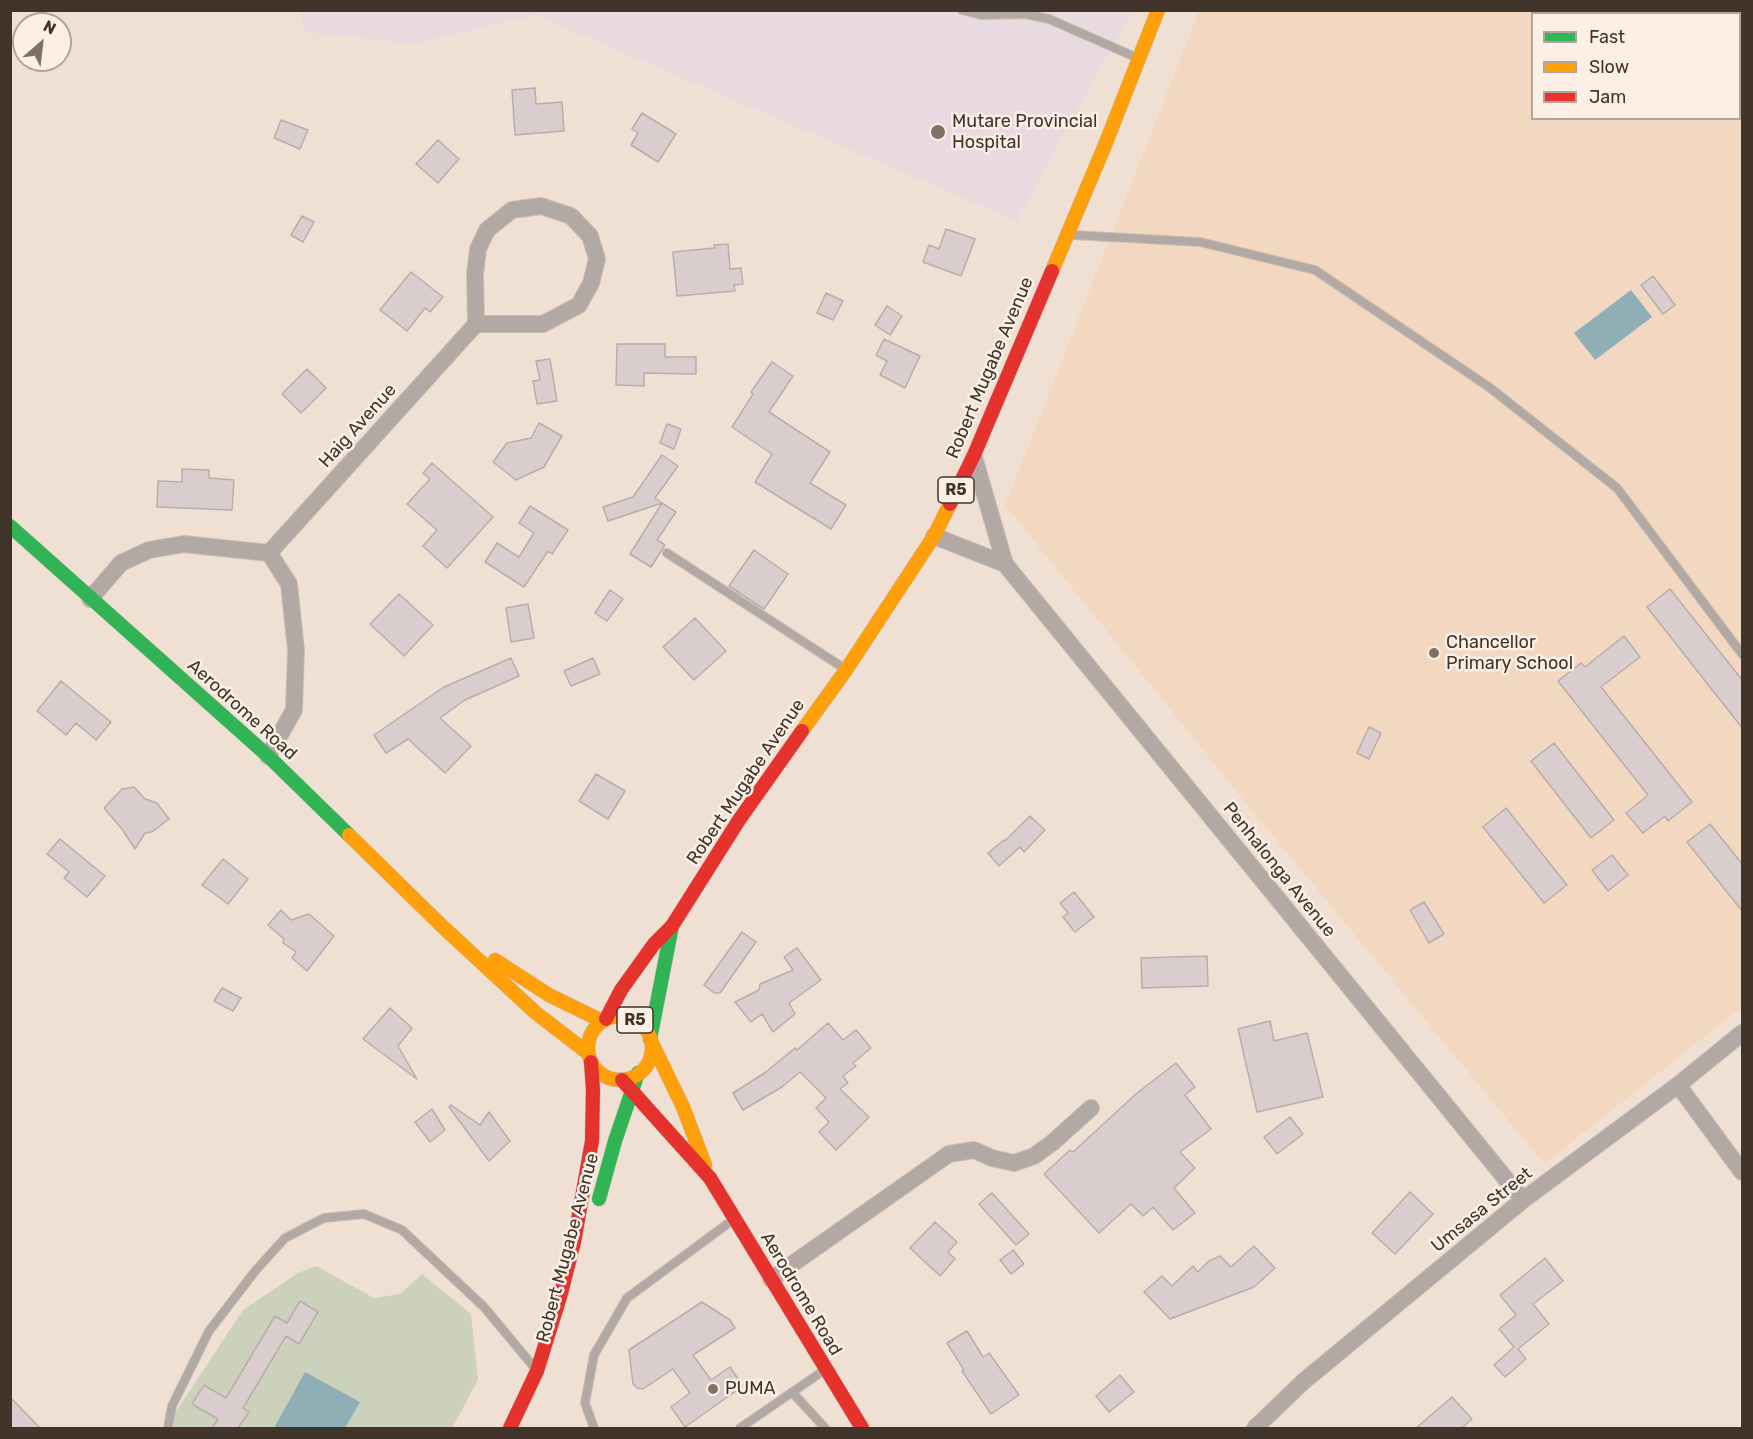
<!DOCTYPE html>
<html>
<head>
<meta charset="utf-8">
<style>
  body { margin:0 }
  #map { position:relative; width:1753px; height:1439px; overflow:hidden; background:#f0e0d3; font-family:Rubik,sans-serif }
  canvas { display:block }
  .frame { position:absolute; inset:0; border:12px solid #41352b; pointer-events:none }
  .legend { position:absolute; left:1531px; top:12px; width:210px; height:108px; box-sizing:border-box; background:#fcf0e6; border:2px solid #b1a59b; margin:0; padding:8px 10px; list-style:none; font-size:18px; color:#41352b }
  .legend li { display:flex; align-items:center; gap:12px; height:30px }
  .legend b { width:30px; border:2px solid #b1a59b }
  .north { position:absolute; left:12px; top:12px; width:60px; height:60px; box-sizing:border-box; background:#fcf0e6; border:2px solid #b1a59b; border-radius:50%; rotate:28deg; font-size:16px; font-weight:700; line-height:24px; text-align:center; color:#41352b }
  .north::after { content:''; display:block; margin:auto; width:21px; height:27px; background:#7e7166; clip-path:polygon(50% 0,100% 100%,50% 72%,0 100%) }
</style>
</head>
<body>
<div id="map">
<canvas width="1753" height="1439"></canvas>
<div class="frame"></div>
<ul class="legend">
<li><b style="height:8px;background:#30b455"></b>Fast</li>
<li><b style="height:8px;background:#ff9f0a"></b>Slow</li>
<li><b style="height:8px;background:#e5322d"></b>Jam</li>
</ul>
<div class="north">N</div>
</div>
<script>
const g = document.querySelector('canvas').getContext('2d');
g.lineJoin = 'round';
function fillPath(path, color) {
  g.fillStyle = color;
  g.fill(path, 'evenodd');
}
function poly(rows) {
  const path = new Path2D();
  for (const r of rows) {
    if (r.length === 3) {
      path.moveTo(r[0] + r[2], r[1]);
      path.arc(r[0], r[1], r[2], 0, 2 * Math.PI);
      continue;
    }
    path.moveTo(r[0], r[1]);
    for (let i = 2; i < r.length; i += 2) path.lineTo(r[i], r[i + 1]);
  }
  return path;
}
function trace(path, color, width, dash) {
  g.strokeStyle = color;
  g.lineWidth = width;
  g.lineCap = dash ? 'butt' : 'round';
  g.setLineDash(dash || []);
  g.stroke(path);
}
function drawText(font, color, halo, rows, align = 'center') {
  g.font = font + ' Rubik,sans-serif';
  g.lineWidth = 5;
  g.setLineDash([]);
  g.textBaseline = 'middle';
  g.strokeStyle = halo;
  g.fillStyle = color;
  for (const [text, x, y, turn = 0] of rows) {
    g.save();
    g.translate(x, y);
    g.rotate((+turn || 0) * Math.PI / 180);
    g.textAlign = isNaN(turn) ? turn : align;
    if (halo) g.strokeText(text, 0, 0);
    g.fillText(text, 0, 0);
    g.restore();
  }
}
fillPath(poly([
  [1199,11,1742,11,1742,1007,1544,1164,1245,802,1005,505],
  [1532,14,1740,14,1740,118,1532,118]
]), '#f3d8c1');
fillPath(poly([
  [300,11,1132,11,1017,221,535,15,413,44,304,32]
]), '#e8dadf');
fillPath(poly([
  [316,1266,374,1298,400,1294,422,1274,471,1314,478,1380,452,1428,174,1428,175,1413,243,1310,298,1273]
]), '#ccd1bb');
fillPath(poly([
  [1631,290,1652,317,1595,360,1574,333],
  [305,1372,360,1402,345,1428,274,1428]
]), '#90aeb6');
const building = poly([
  [535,88,536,104,562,102,564,131,515,135,512,90,535,88],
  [642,113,676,134,658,162,631,145,638,133,632,129,642,113],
  [281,120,308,130,300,149,274,138,281,120],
  [438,140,459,159,438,183,416,164,438,140],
  [302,216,314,222,303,242,291,235,302,216],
  [946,229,975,239,961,276,923,262,929,245,939,249,946,229],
  [728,244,730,269,741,268,743,284,734,285,735,291,677,296,673,252,715,248,714,245,728,244],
  [411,272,443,297,430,312,425,308,407,331,380,310,411,272],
  [1653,276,1675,305,1663,314,1641,285,1653,276],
  [826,293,843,301,833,320,817,313,826,293],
  [887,306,902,316,890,335,875,325,887,306],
  [884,339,920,356,905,388,880,375,887,361,876,355,884,339],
  [617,344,665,344,665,357,696,357,696,374,644,373,644,386,616,385,617,344],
  [550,359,557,401,537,404,533,381,540,380,536,361,550,359],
  [772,362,793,376,769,412,830,452,810,483,846,505,831,529,755,482,772,454,732,427,753,394,751,392,772,362],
  [307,369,326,388,301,413,282,394,307,369],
  [539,423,562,436,544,467,516,480,493,462,507,443,531,438,539,423],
  [667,424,681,429,674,449,660,443,667,424],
  [662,455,678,466,655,498,662,503,608,521,603,507,633,497,662,455],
  [432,463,493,517,447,568,423,546,437,530,407,504,430,479,423,473,432,463],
  [182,469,209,470,209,478,234,480,232,510,157,507,158,481,182,482,182,469],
  [662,503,676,512,657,540,665,545,651,567,630,554,662,503],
  [530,506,568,530,552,554,548,551,524,587,485,562,497,543,519,557,534,533,519,523,530,506],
  [754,550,788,574,764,609,729,586,754,550],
  [1670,589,1743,681,1743,729,1647,607,1670,589],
  [610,590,623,599,607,621,595,613,610,590],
  [399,594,433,625,404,656,370,624,399,594],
  [528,604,534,638,511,642,506,608,528,604],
  [695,618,726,651,694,680,663,647,695,618],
  [1624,636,1640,657,1601,687,1692,802,1668,821,1665,816,1643,833,1626,813,1648,795,1558,681,1581,663,1585,667,1624,636],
  [511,658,519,676,465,700,440,718,471,746,445,773,408,739,386,753,374,735,444,687,511,658],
  [593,658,600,674,571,686,564,671,593,658],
  [61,681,111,722,96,740,76,723,66,735,37,711,61,681],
  [1369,727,1381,733,1369,759,1357,753,1369,727],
  [1554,743,1614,820,1591,838,1531,761,1554,743],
  [596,774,625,791,608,819,579,801,596,774],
  [134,787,145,799,157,803,169,819,152,832,145,833,135,849,122,829,104,808,122,789,134,787],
  [1506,808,1567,885,1544,903,1483,827,1506,808],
  [1030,816,1045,830,1024,852,1020,847,999,866,988,853,1004,840,1005,841,1030,816],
  [1710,824,1743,865,1743,912,1687,842,1710,824],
  [60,839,105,876,87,897,64,878,69,872,47,854,60,839],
  [1612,855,1628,875,1608,891,1592,870,1612,855],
  [223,859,248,879,228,904,202,885,223,859],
  [1074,892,1094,917,1075,932,1063,917,1068,913,1060,903,1074,892],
  [1424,902,1444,934,1429,943,1410,910,1424,902],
  [281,910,291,920,309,914,334,936,307,971,292,958,296,952,283,943,284,939,268,925,281,910],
  [742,932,756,942,720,993,714,993,704,985,742,932],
  [797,948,821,980,789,1003,795,1014,773,1032,762,1014,751,1022,735,1002,759,990,760,984,793,970,784,957,797,948],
  [1207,956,1208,986,1142,988,1141,958,1207,956],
  [222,988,241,998,233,1011,214,1001,222,988],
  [390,1008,412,1028,398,1046,417,1079,363,1039,390,1008],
  [1270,1021,1274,1041,1307,1033,1323,1097,1257,1112,1238,1029,1270,1021],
  [828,1023,843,1040,856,1030,871,1048,853,1063,856,1066,843,1076,848,1083,840,1089,869,1117,836,1150,819,1132,829,1122,816,1108,826,1098,800,1072,782,1087,743,1110,733,1093,766,1072,795,1048,797,1050,828,1023],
  [1176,1063,1195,1087,1185,1095,1211,1129,1180,1152,1195,1168,1174,1188,1195,1213,1173,1230,1153,1207,1143,1216,1131,1204,1099,1233,1044,1174,1070,1150,1073,1152,1137,1093,1176,1063],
  [451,1105,480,1125,489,1112,510,1141,489,1161,449,1107,451,1105],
  [432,1109,445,1130,430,1142,415,1122,432,1109],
  [1290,1117,1303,1134,1277,1154,1264,1137,1290,1117],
  [1410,1192,1433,1214,1395,1254,1372,1233,1410,1192],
  [992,1193,1029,1234,1016,1245,979,1204,992,1193],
  [935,1222,957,1242,948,1252,955,1259,940,1276,910,1248,935,1222],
  [1254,1246,1275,1268,1254,1287,1170,1319,1144,1292,1162,1276,1172,1286,1193,1266,1198,1272,1209,1261,1220,1256,1231,1267,1254,1246],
  [1013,1250,1024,1264,1011,1274,1000,1260,1013,1250],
  [1545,1258,1563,1281,1533,1304,1549,1324,1518,1349,1526,1359,1505,1377,1494,1365,1514,1347,1499,1329,1516,1315,1500,1295,1545,1258],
  [300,1301,318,1312,299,1344,286,1336,243,1408,249,1412,238,1428,212,1428,218,1419,192,1404,204,1385,226,1398,275,1316,287,1323,300,1301],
  [702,1302,730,1320,735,1328,693,1355,711,1380,730,1367,743,1386,685,1427,671,1407,690,1393,673,1369,643,1389,637,1388,633,1384,629,1350,702,1302],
  [967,1331,983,1357,989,1353,1019,1395,991,1414,962,1371,964,1370,947,1343,967,1331],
  [1120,1375,1134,1392,1109,1412,1096,1396,1120,1375],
  [10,1397,40,1428,10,1428,10,1397],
  [1452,1397,1472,1419,1462,1428,1416,1428,1452,1397]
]);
fillPath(building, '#dacdce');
trace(building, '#b8adac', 1.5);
const lane = poly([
  [962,10,981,15,1026,14,1049,19,1133,56],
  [1073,235,1200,242,1315,270,1489,387,1617,488,1742,654],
  [667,553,842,667],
  [792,1392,825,1428],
  [168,1428,172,1406,209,1331,256,1270,285,1238,324,1218,364,1214,402,1230,484,1307,533,1366],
  [594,1428,585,1403,594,1355,627,1298,734,1219],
  [740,1428,826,1369]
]);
const street = poly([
  [974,457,1005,564,1523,1200],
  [934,536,1005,564],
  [269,553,476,324,475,275,478,249,487,230,512,210,541,206,571,216,590,236,597,259,591,283,579,305,543,324,476,324],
  [90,599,121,563,149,550,184,544,269,553,289,584,296,650,294,710,268,756],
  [1678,1085,1742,1172],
  [771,1279,949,1154,974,1150,992,1158,1014,1163,1034,1156,1052,1143,1091,1108],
  [1255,1428,1304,1381,1523,1200,1678,1085,1742,1033]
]);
const fast = poly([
  [10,526,268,756,349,835],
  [650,1039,672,926],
  [599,1199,615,1141,638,1073]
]);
const slow = poly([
  [1052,271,1105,145,1158,10],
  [802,731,846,670,934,536,950,504],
  [349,835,443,927,536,1013,588,1053],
  [495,960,549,995,602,1021],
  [620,1048,32],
  [651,1041,683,1107,705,1165]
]);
const jam = poly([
  [950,504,974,455,1052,271],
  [606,1019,621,990,654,944,672,926,739,820,802,731],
  [622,1080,710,1178,862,1428],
  [510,1428,537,1371,560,1297,574,1242,592,1141,593,1090,591,1062]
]);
trace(lane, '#cbbfb4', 10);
trace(street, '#cbbfb4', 18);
trace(fast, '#cbbfb4', 15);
trace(slow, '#cbbfb4', 15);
trace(jam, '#cbbfb4', 15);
trace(lane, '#b2a9a5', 8);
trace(street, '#b2a9a5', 16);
trace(fast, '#30b455', 14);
trace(slow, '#ff9f0a', 14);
trace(jam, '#e5322d', 14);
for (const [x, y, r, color] of [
  [938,132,8,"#7e7166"],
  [1434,653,6,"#7e7166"],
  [713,1389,6,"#7e7166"]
]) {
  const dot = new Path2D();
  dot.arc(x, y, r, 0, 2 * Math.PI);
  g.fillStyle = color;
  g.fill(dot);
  trace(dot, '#fcf0e6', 2);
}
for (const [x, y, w] of [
  [956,490,36],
  [635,1020,36]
]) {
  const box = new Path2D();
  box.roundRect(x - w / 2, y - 13, w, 26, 4.5);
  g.fillStyle = '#fcf0e6';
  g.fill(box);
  trace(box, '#41352b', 1.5);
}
drawText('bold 16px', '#41352b', null, [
  ["R5",956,490],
  ["R5",635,1020]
]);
drawText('18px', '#41352b', '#fcf0e6', [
  ["Mutare Provincial",952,122],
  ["Hospital",952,143],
  ["Chancellor",1446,643],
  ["Primary School",1446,664],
  ["PUMA",725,1389]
], 'left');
drawText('18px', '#41352b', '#fcf0e6', [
  ["Robert Mugabe Avenue",990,368,-67],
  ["Haig Avenue",358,426,-48],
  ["Aerodrome Road",242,710,42],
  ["Robert Mugabe Avenue",746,782,-56],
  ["Penhalonga Avenue",1279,870,51],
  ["Umsasa Street",1482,1210,-39],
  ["Robert Mugabe Avenue",568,1248,-75],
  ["Aerodrome Road",801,1294,59]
]);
</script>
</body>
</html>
